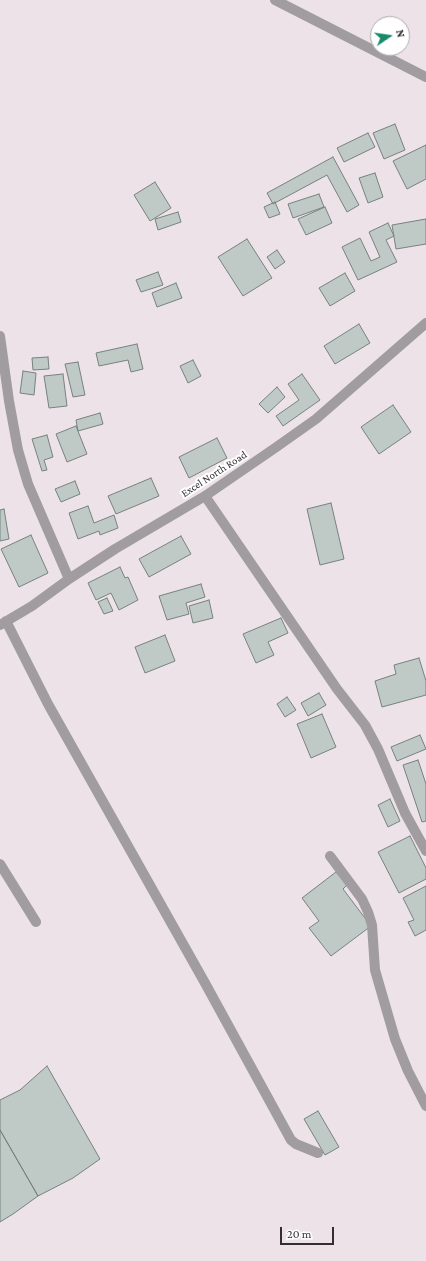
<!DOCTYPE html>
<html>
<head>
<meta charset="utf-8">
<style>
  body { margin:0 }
  #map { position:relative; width:426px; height:1261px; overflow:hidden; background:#ece2e8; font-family:"Crimson Pro",serif }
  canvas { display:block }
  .north { position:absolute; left:370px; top:16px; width:40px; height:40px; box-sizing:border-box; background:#fff; border:1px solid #adacad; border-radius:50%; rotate:77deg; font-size:11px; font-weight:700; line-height:16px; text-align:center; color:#332f31 }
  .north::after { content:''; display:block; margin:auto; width:14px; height:18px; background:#178a6b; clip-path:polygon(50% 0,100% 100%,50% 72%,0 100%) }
  .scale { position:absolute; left:280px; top:1227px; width:54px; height:18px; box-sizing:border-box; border:2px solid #332f31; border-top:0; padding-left:5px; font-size:12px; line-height:14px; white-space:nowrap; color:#332f31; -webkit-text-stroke:3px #fff; paint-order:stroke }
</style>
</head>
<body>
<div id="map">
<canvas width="426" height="1261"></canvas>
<div class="north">N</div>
<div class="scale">20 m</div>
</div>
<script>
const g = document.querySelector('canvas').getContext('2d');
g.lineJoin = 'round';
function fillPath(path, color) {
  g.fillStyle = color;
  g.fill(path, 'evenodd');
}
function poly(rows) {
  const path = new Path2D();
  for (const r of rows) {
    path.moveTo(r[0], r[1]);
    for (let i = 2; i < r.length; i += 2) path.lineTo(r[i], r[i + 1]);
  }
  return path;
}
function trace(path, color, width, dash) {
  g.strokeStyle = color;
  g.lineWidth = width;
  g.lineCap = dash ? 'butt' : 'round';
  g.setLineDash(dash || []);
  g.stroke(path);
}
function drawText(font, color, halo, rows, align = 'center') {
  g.font = font + ' "Crimson Pro",serif';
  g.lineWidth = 4;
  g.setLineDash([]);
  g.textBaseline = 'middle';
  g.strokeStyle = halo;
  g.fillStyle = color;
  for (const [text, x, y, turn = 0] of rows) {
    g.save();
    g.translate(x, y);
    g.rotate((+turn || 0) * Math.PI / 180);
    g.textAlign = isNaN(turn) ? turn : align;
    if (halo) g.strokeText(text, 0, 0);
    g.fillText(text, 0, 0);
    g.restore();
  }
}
const building = poly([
  [395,124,405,150,384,159,373,133,395,124],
  [368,133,375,147,344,162,337,148,368,133],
  [426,145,426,179,407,189,393,161,426,145],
  [333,157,359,205,347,212,327,175,273,204,267,193,333,157],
  [375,173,383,197,368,203,359,178,375,173],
  [155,182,171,208,150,221,134,195,155,182],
  [319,194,324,207,293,218,288,204,319,194],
  [275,202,280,214,269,218,264,207,275,202],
  [325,207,332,223,306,235,298,219,325,207],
  [178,212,181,222,158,230,155,219,178,212],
  [426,219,426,244,396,249,392,225,426,219],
  [388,223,394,236,386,240,397,262,358,280,342,247,360,238,371,261,380,257,369,232,388,223],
  [247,239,272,278,243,296,218,257,247,239],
  [277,250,285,262,275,269,267,257,277,250],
  [158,272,163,285,141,292,136,280,158,272],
  [345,273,355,291,330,306,319,288,345,273],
  [176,283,182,298,157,307,152,293,176,283],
  [359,324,370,343,335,364,324,346,359,324],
  [137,344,143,369,131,372,128,360,99,366,96,353,137,344],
  [48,357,49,369,33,370,32,358,48,357],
  [193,360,201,376,188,383,180,366,193,360],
  [78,362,85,395,73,397,65,364,78,362],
  [23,371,36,373,34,395,20,393,23,371],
  [63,374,67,406,49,408,44,376,63,374],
  [302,374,320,400,283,426,276,416,299,400,288,384,302,374],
  [277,387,285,397,268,413,259,404,277,387],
  [393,405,411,432,379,454,361,427,393,405],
  [100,413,103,424,78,431,76,420,100,413],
  [76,426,87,454,67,462,56,434,76,426],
  [47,435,53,457,44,460,47,470,42,471,32,439,47,435],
  [217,438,227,458,189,478,179,457,217,438],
  [151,478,159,496,116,514,108,496,151,478],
  [75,481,80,494,61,502,55,489,75,481],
  [331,503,344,559,320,565,307,509,331,503],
  [88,506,94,523,114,515,118,528,100,535,99,531,78,539,69,513,88,506],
  [4,509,9,539,0,541,0,510,4,509],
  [31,535,48,573,19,587,1,549,31,535],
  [181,536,191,554,149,577,139,559,181,536],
  [120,567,125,578,128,577,138,600,119,610,111,593,96,600,88,583,120,567],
  [201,584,205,597,186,603,189,614,167,620,159,596,201,584],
  [107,598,113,611,104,614,98,602,107,598],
  [209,600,213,618,193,623,189,606,209,600],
  [281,618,288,633,268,642,274,655,256,663,243,634,281,618],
  [165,635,175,661,145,673,135,647,165,635],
  [419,658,426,681,426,695,382,707,375,681,396,674,394,665,419,658],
  [319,693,326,705,308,716,301,703,319,693],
  [287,697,296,710,285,717,277,704,287,697],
  [322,714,336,747,311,758,297,724,322,714],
  [420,735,426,749,397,761,391,747,420,735],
  [418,760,426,784,426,821,422,822,403,765,418,760],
  [390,799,400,821,388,827,378,805,390,799],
  [410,836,426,868,426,879,399,893,378,852,410,836],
  [336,872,347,885,343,889,371,926,331,956,309,928,319,921,302,898,336,872],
  [426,886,426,930,415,936,408,922,414,920,403,898,426,886],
  [47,1066,100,1159,73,1178,38,1196,0,1130,0,1100,20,1090,47,1066],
  [318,1111,339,1147,325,1155,304,1119,318,1111],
  [0,1130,38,1196,13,1214,0,1222,0,1130]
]);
fillPath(building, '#bfcac6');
trace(building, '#77817d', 1);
trace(poly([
  [275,0,426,77],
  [0,336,9,401,18,450,28,484,69,579],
  [205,496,337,689,365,725,378,749,405,813,426,851],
  [6,621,48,704,205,983,291,1140,296,1144,318,1153],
  [0,625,32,606,69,579,115,549,205,496,275,448,316,419,426,323],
  [330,856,362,899,368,912,372,925,375,970,395,1039,408,1071,426,1106],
  [0,864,36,922]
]), '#a19c9f', 10);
drawText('11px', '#332f31', '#fff', [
  ["Excel North Road",214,474,-33]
]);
</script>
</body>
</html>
